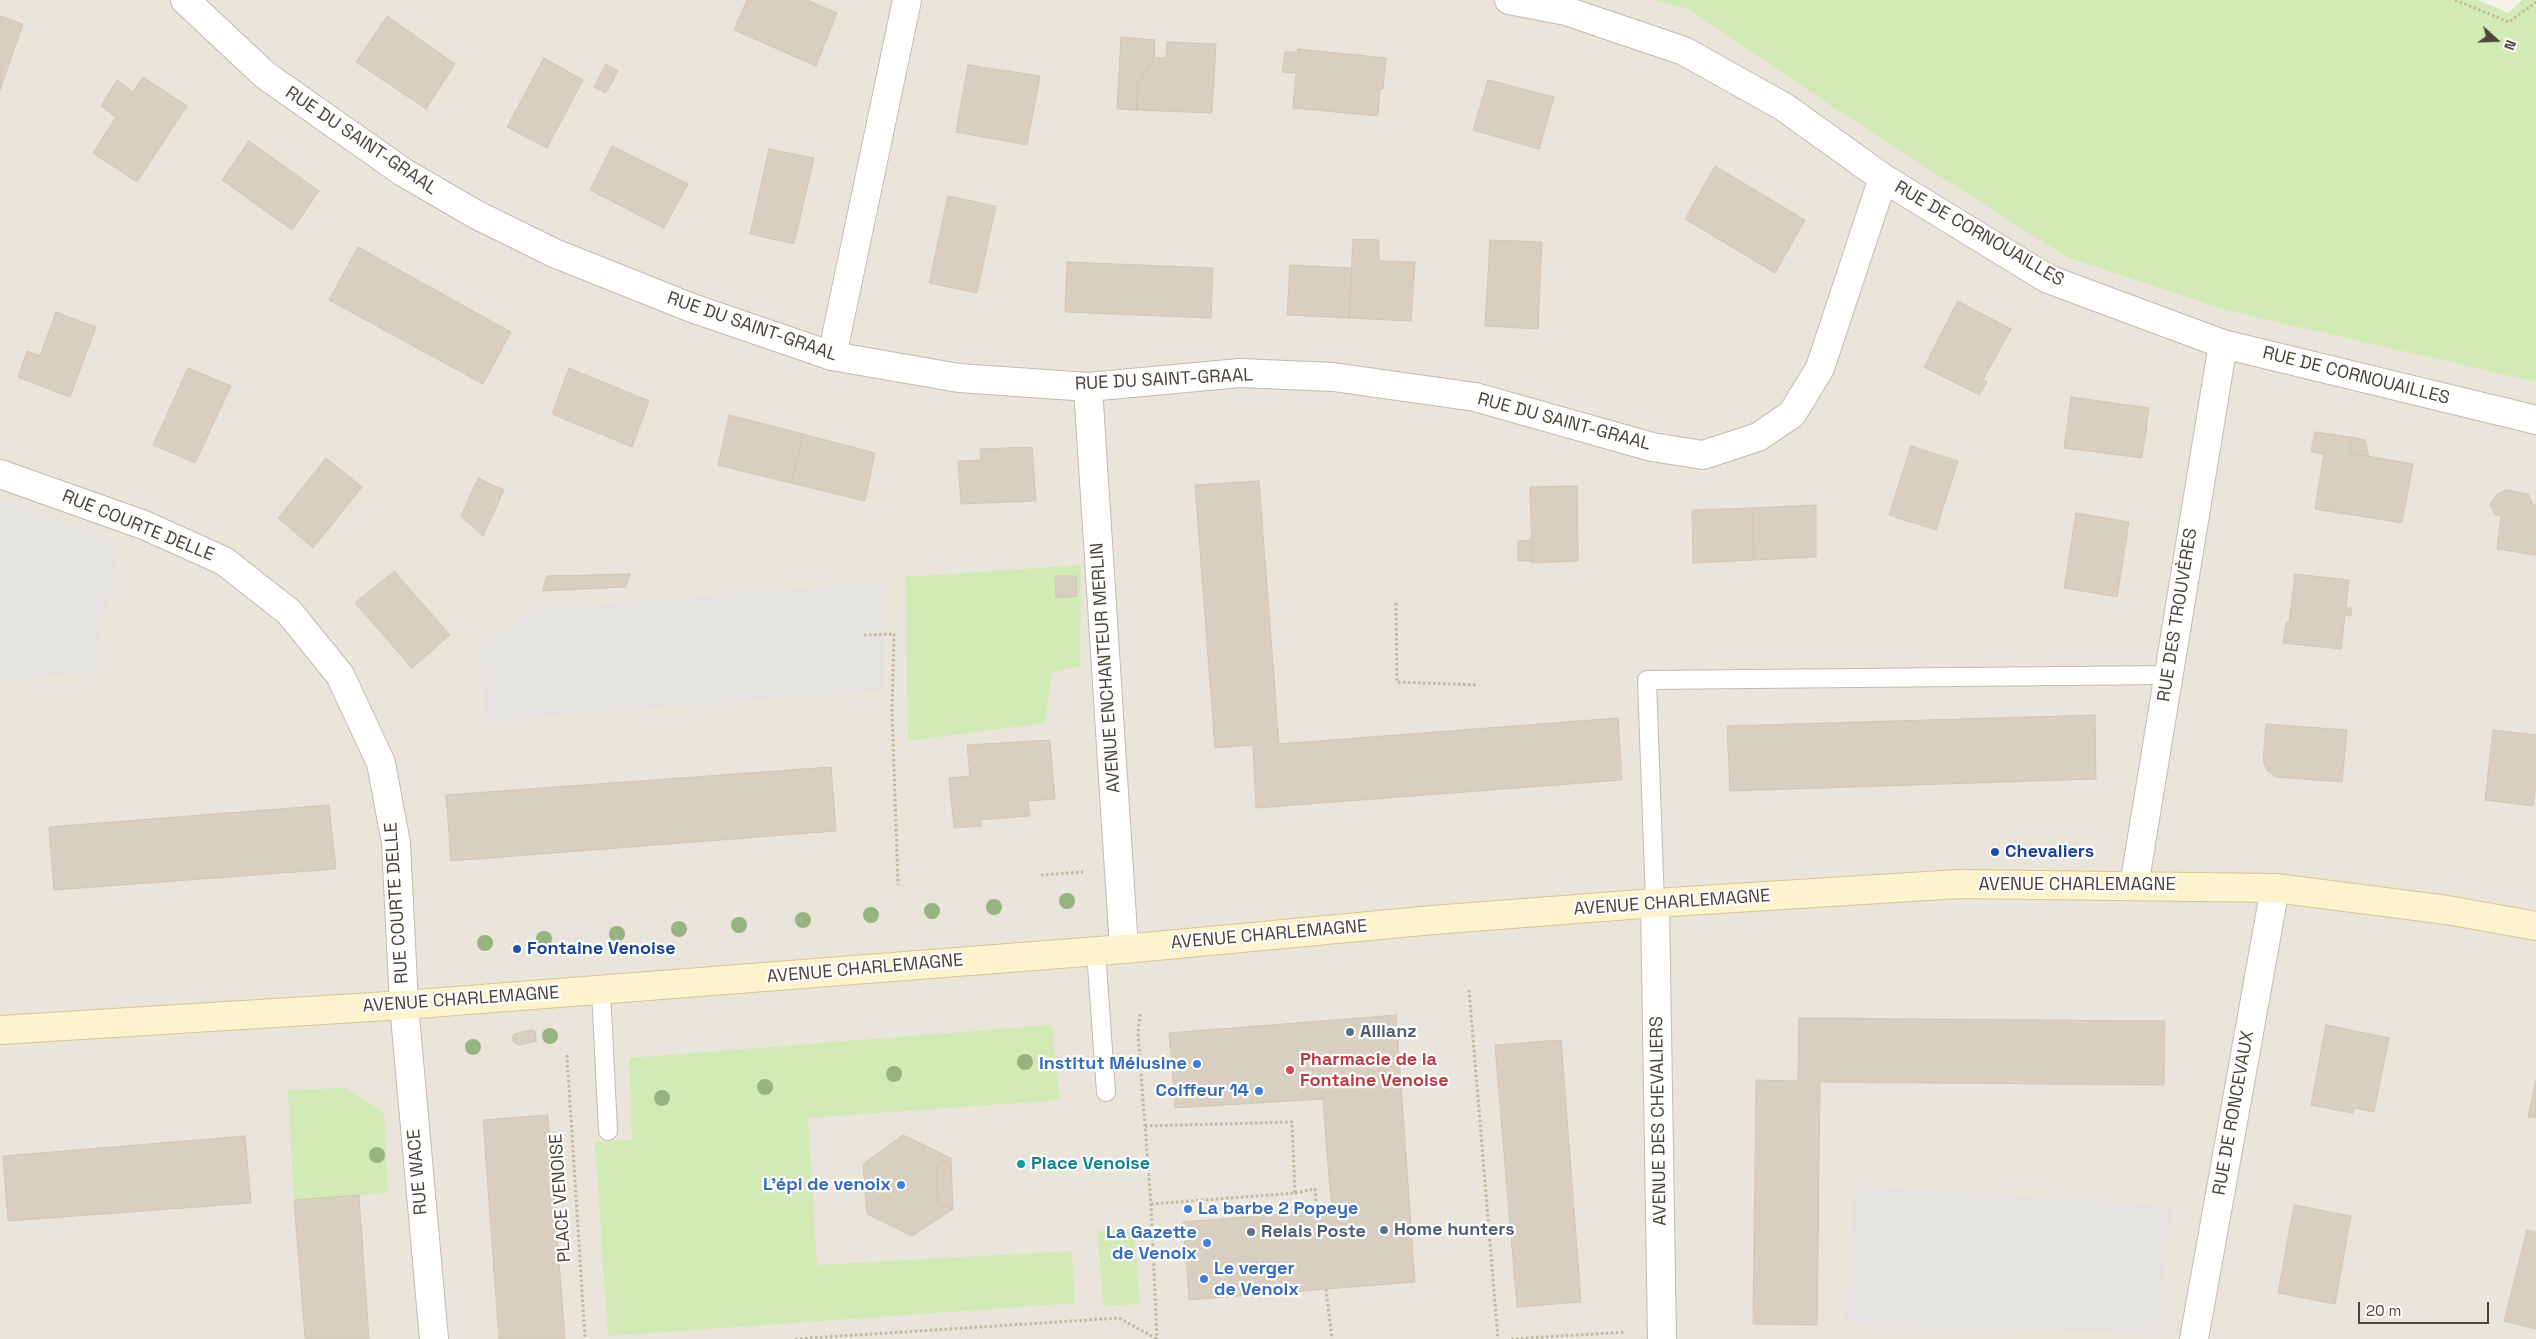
<!DOCTYPE html>
<html>
<head>
<meta charset="utf-8">
<style>
  body { margin:0 }
  #map { position:relative; width:2536px; height:1339px; overflow:hidden; background:#f6f3ec; font-family:"Space Grotesk",sans-serif }
  canvas { display:block }
  .north { position:absolute; left:2471px; top:15px; width:50px; height:50px; -webkit-text-stroke:4px #fff; paint-order:stroke; rotate:110deg; font-size:14px; font-weight:700; line-height:20px; text-align:center; color:#4b4439 }
  .north::after { content:''; display:block; margin:auto; width:18px; height:22px; background:#4b4439; clip-path:polygon(50% 0,100% 100%,50% 72%,0 100%) }
  .scale { position:absolute; left:2358px; top:1302px; width:131px; height:22px; box-sizing:border-box; border:2px solid #4b4439; border-top:0; padding-left:6px; font-size:15px; line-height:18px; white-space:nowrap; color:#4b4439; -webkit-text-stroke:4px #fff; paint-order:stroke }
</style>
</head>
<body>
<div id="map">
<canvas width="2536" height="1339"></canvas>
<div class="north">N</div>
<div class="scale">20 m</div>
</div>
<script>
const g = document.querySelector('canvas').getContext('2d');
g.lineJoin = 'round';
function fillPath(path, color) {
  g.fillStyle = color;
  g.fill(path, 'evenodd');
}
function poly(rows) {
  const path = new Path2D();
  for (const r of rows) {
    path.moveTo(r[0], r[1]);
    for (let i = 2; i < r.length; i += 2) path.lineTo(r[i], r[i + 1]);
  }
  return path;
}
function trace(path, color, width, dash) {
  g.strokeStyle = color;
  g.lineWidth = width;
  g.lineCap = dash ? 'butt' : 'round';
  g.setLineDash(dash || []);
  g.stroke(path);
}
function drawText(font, color, halo, rows, align = 'center') {
  g.font = font + ' "Space Grotesk",sans-serif';
  g.lineWidth = 4.5;
  g.setLineDash([]);
  g.textBaseline = 'middle';
  g.strokeStyle = halo;
  g.fillStyle = color;
  for (const [text, x, y, turn = 0] of rows) {
    g.save();
    g.translate(x, y);
    g.rotate((+turn || 0) * Math.PI / 180);
    g.textAlign = isNaN(turn) ? turn : align;
    if (halo) g.strokeText(text, 0, 0);
    g.fillText(text, 0, 0);
    g.restore();
  }
}
fillPath(poly([
  [0,0,1651,0,1687,9,2066,257,2224,310,2536,382,2536,1339,0,1339]
]), '#eae5da');
fillPath(poly([
  [1651,0,2478,0,2508,13,2522,0,2536,0,2536,382,2224,310,2066,257,1834,108,1688,9],
  [1081,565,1080,666,1052,673,1045,723,908,741,906,577],
  [1052,1025,1060,1100,808,1118,817,1265,1072,1251,1075,1303,608,1336,595,1142,632,1140,629,1058],
  [344,1088,384,1112,388,1193,294,1200,288,1090],
  [1134,1229,1140,1304,1103,1306,1098,1231]
]), '#d2eab5');
fillPath(poly([
  [0,500,18,504,120,543,93,672,0,682],
  [887,581,883,691,486,721,479,646,533,610],
  [1854,1185,2173,1206,2156,1334,1844,1325]
]), '#e5e3e0');
const building = poly([
  [747,0,807,0,837,13,816,66,734,30,747,0],
  [0,16,23,24,0,90,0,16],
  [387,16,455,64,426,109,356,62,387,16],
  [1121,37,1155,40,1154,58,1138,84,1137,110,1117,109,1121,37],
  [1167,42,1216,44,1212,113,1137,110,1138,84,1154,58,1166,58,1167,42],
  [1298,49,1386,58,1383,89,1380,89,1378,116,1293,108,1296,73,1282,72,1285,52,1297,52,1298,49],
  [544,58,583,80,547,148,507,127,544,58],
  [606,64,618,71,606,93,594,87,606,64],
  [968,65,1040,76,1027,145,956,132,968,65],
  [143,77,187,106,137,182,93,153,116,117,101,106,117,80,133,92,143,77],
  [1488,80,1554,97,1539,149,1473,130,1488,80],
  [249,141,319,191,292,230,222,180,249,141],
  [612,146,688,184,664,228,590,190,612,146],
  [769,149,814,158,794,244,750,234,769,149],
  [1715,166,1805,220,1775,273,1685,219,1715,166],
  [948,196,996,206,977,293,929,283,948,196],
  [1353,239,1379,240,1379,261,1415,262,1411,321,1349,318,1353,239],
  [1490,240,1542,242,1538,329,1485,326,1490,240],
  [358,247,511,332,483,384,329,300,358,247],
  [1067,262,1213,268,1211,318,1065,312,1067,262],
  [1290,265,1352,268,1349,318,1287,315,1290,265],
  [1958,301,2011,329,1983,380,1987,382,1979,395,1924,367,1958,301],
  [56,312,96,327,70,397,18,377,27,351,40,356,56,312],
  [188,368,231,386,195,463,153,445,188,368],
  [569,368,649,401,632,447,552,414,569,368],
  [2071,397,2149,408,2142,458,2064,448,2071,397],
  [729,415,803,434,791,483,718,465,729,415],
  [2315,432,2351,437,2349,453,2413,464,2402,523,2315,509,2324,454,2311,452,2315,432],
  [803,434,875,453,865,501,791,483,803,434],
  [2351,437,2365,440,2369,457,2349,453,2351,437],
  [1911,446,1958,461,1936,530,1889,515,1911,446],
  [1032,447,1036,501,961,504,958,461,981,460,980,449,1032,447],
  [326,458,362,487,313,548,278,518,326,458],
  [478,478,504,490,483,536,461,516,478,478],
  [1259,481,1279,744,1618,718,1622,780,1256,808,1253,745,1215,748,1195,485,1259,481],
  [1577,486,1578,561,1532,563,1530,487,1577,486],
  [2506,490,2528,494,2533,505,2536,505,2536,555,2497,549,2501,516,2495,515,2490,504,2496,495,2506,490],
  [1816,505,1816,557,1754,560,1752,508,1816,505],
  [1752,508,1754,560,1693,563,1692,510,1752,508],
  [2076,513,2129,522,2117,597,2064,588,2076,513],
  [1531,540,1532,561,1518,561,1518,541,1531,540],
  [394,571,450,635,412,668,355,603,394,571],
  [630,574,626,587,542,591,547,576,630,574],
  [2295,574,2349,580,2346,608,2352,608,2351,616,2345,615,2341,649,2283,643,2286,623,2289,622,2295,574],
  [1055,576,1076,576,1077,596,1056,598,1055,576],
  [2095,715,2096,779,1730,791,1727,726,2095,715],
  [2266,724,2347,730,2342,782,2276,777,2267,770,2263,761,2266,724],
  [2493,730,2536,735,2536,782,2533,806,2485,800,2493,730],
  [1050,740,1055,799,1028,801,1030,816,980,820,981,826,954,828,949,778,970,776,967,745,1050,740],
  [831,767,836,831,451,861,446,795,831,767],
  [329,805,336,869,54,890,49,827,329,805],
  [1396,1015,1415,1282,1189,1300,1183,1222,1332,1210,1327,1154,1323,1099,1175,1108,1169,1033,1396,1015],
  [1799,1018,2165,1021,2164,1085,1820,1082,1817,1325,1753,1324,1756,1080,1798,1081,1799,1018],
  [2326,1025,2389,1038,2374,1112,2354,1108,2353,1113,2311,1105,2326,1025],
  [530,1030,535,1031,536,1041,519,1045,514,1043,512,1039,514,1034,530,1030],
  [1561,1040,1581,1302,1517,1307,1495,1045,1561,1040],
  [2536,1080,2536,1118,2528,1117,2536,1080],
  [548,1115,565,1339,499,1339,483,1120,548,1115],
  [903,1135,951,1158,936,1166,938,1203,953,1209,912,1236,867,1214,863,1164,903,1135],
  [245,1136,251,1203,8,1221,3,1156,245,1136],
  [951,1158,953,1209,938,1203,936,1166,951,1158],
  [359,1195,369,1339,305,1339,294,1200,359,1195],
  [2294,1205,2351,1216,2335,1304,2278,1293,2294,1205],
  [2527,1230,2536,1232,2536,1329,2504,1321,2527,1230]
]);
fillPath(building, '#d8cfc1');
trace(building, '#d3c7b4', 1);
const lane = poly([
  [1655,903,1647,680,2168,675],
  [1096,951,1106,1092],
  [601,990,608,1131]
]);
const street = poly([
  [185,0,265,75,403,172,475,214,554,253,692,308,832,356,959,378,1088,387,1240,373,1333,377,1475,397,1652,447,1703,455,1758,437,1792,414,1820,368,1883,178],
  [1509,0,1566,11,1684,51,1784,107,1883,178,2048,279,2223,344,2536,420],
  [832,356,907,0],
  [1088,387,1124,949],
  [0,474,144,525,224,561,289,612,340,675,381,763,396,843,404,1005,434,1339],
  [2134,886,2223,344],
  [1655,903,1662,1339],
  [2194,1339,2275,888]
]);
const secondary = poly([
  [0,1030,404,1005,1124,949,1433,920,1655,903,1959,884,2275,888,2447,910,2536,926]
]);
trace(lane, '#c2bbae', 20);
trace(street, '#c2bbae', 30);
trace(secondary, '#d6c79b', 30);
trace(poly([
  [2455,0,2509,22,2536,2],
  [1396,603,1397,682,1478,685],
  [864,635,894,634,892,711,898,885],
  [1041,875,1083,872],
  [1469,990,1498,1339],
  [1140,1014,1138,1034,1151,1204,1157,1339],
  [567,1055,585,1339],
  [1145,1126,1292,1122,1295,1193,1151,1204],
  [1295,1193,1315,1189,1317,1212],
  [1326,1289,1332,1339],
  [795,1339,1119,1318,1157,1339],
  [1511,1339,1626,1332]
]), '#c4b79f', 3, [2.5, 2.5]);
trace(lane, '#fff', 18);
trace(street, '#fff', 28);
trace(secondary, '#fff3cd', 28);
g.fillStyle = '#97b381';
for (const [x, y] of [
  [1067,901],
  [994,907],
  [932,911],
  [871,915],
  [803,920],
  [739,925],
  [679,929],
  [617,934],
  [544,939],
  [485,943],
  [550,1036],
  [473,1047],
  [1025,1062],
  [894,1074],
  [765,1087],
  [662,1098],
  [377,1155]
]) {
  g.beginPath();
  g.arc(x, y, 8, 0, 2 * Math.PI);
  g.fill();
}
for (const [x, y, r, color] of [
  [1995,852,5,"#1a4fb4"],
  [517,949,5,"#1a4fb4"],
  [1350,1032,5,"#5c6f8a"],
  [1197,1064,5,"#3f7fe0"],
  [1290,1070,5,"#e0444e"],
  [1259,1091,5,"#3f7fe0"],
  [1021,1164,5,"#0f9aa8"],
  [901,1185,5,"#3f7fe0"],
  [1188,1209,5,"#3f7fe0"],
  [1384,1230,5,"#5c6f8a"],
  [1251,1232,5,"#5c6f8a"],
  [1207,1243,5,"#3f7fe0"],
  [1204,1279,5,"#3f7fe0"]
]) {
  const dot = new Path2D();
  dot.arc(x, y, r, 0, 2 * Math.PI);
  g.fillStyle = color;
  g.fill(dot);
  trace(dot, '#fff', 2);
}
drawText('18px', '#4b4439', '#fff', [
  ["RUE DU SAINT-GRAAL",361,141,34],
  ["RUE DE CORNOUAILLES",1979,234,30],
  ["RUE DU SAINT-GRAAL",752,327,19],
  ["RUE DE CORNOUAILLES",2356,376,14],
  ["RUE DU SAINT-GRAAL",1164,380,-3],
  ["RUE DU SAINT-GRAAL",1564,422,15],
  ["RUE COURTE DELLE",138,526,22],
  ["RUE DES TROUVÈRES",2178,615,-81],
  ["AVENUE ENCHANTEUR MERLIN",1106,668,-94],
  ["AVENUE CHARLEMAGNE",2077,885],
  ["RUE COURTE DELLE",397,903,-94],
  ["AVENUE CHARLEMAGNE",1672,903,-4],
  ["AVENUE CHARLEMAGNE",1269,935,-5],
  ["AVENUE CHARLEMAGNE",865,969,-5],
  ["AVENUE CHARLEMAGNE",461,1000,-4],
  ["RUE DE RONCEVAUX",2234,1113,-80],
  ["AVENUE DES CHEVALIERS",1659,1121,-91],
  ["RUE WACE",418,1172,-95],
  ["PLACE VENOISE",561,1198,-94]
]);
drawText('bold 18px', '#164399', '#fff', [
  ["Chevaliers",2005,852],
  ["Fontaine Venoise",527,949]
], 'left');
drawText('bold 18px', '#4e5e75', '#fff', [
  ["Allianz",1360,1032],
  ["Home hunters",1394,1230],
  ["Relais Poste",1261,1232]
], 'left');
drawText('bold 18px', '#be3a42', '#fff', [
  ["Pharmacie de la",1300,1060],
  ["Fontaine Venoise",1300,1081]
], 'left');
drawText('bold 18px', '#366cbe', '#fff', [
  ["Institut Mélusine",1187,1064],
  ["Coiffeur 14",1249,1091],
  ["L'épi de venoix",891,1185],
  ["La barbe 2 Popeye",1198,1209,"left"],
  ["La Gazette",1197,1233],
  ["de Venoix",1197,1254],
  ["Le verger",1214,1269,"left"],
  ["de Venoix",1214,1290,"left"]
], 'right');
drawText('bold 18px', '#0d838f', '#fff', [
  ["Place Venoise",1031,1164]
], 'left');
</script>
</body>
</html>
